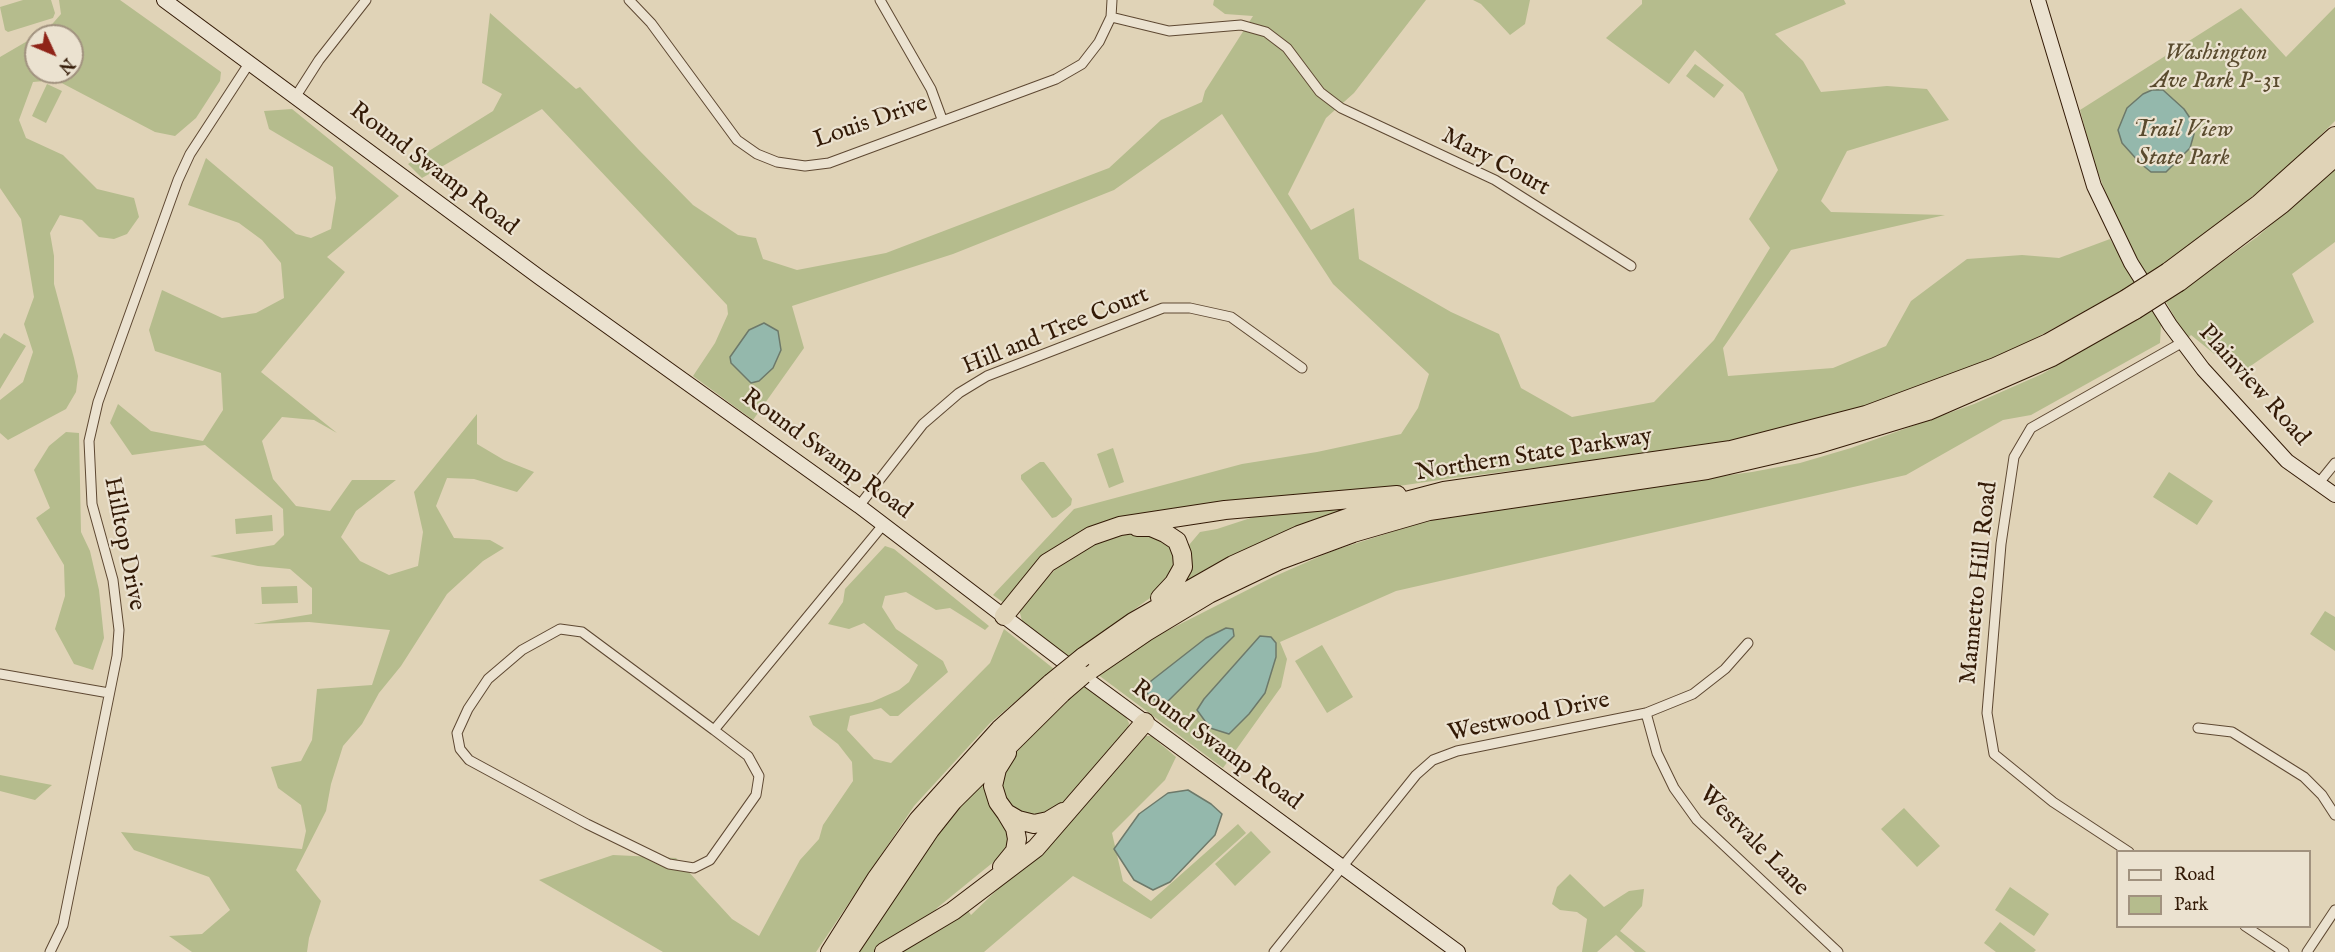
<!DOCTYPE html>
<html>
<head>
<meta charset="utf-8">
<style>
  body { margin:0 }
  #map { position:relative; width:2335px; height:952px; overflow:hidden; background:#e0d3b7; font-family:"IM FELL English",serif }
  canvas { display:block }
  .legend { position:absolute; left:2116px; top:850px; width:195px; height:78px; box-sizing:border-box; background:#ebe2d0; border:2px solid #a1927f; margin:0; padding:8px 10px; list-style:none; font-size:18px; color:#331a06 }
  .legend li { display:flex; align-items:center; gap:12px; height:30px }
  .legend b { width:30px; border:2px solid #a1927f }
  .north { position:absolute; left:24px; top:24px; width:60px; height:60px; box-sizing:border-box; background:#ebe2d0; border:2px solid #a1927f; border-radius:50%; rotate:134deg; font-size:16px; font-weight:700; line-height:24px; text-align:center; color:#331a06 }
  .north::after { content:''; display:block; margin:auto; width:21px; height:27px; background:#8f2418; clip-path:polygon(50% 0,100% 100%,50% 72%,0 100%) }
</style>
</head>
<body>
<div id="map">
<canvas width="2335" height="952"></canvas>
<ul class="legend">
<li><b style="height:8px;background:#ebe2d0"></b>Road</li>
<li><b style="height:16px;background:#b5bc8d"></b>Park</li>
</ul>
<div class="north">N</div>
</div>
<script>
const g = document.querySelector('canvas').getContext('2d');
g.lineJoin = 'round';
function fillPath(path, color) {
  g.fillStyle = color;
  g.fill(path, 'evenodd');
}
function poly(rows) {
  const path = new Path2D();
  for (const r of rows) {
    path.moveTo(r[0], r[1]);
    for (let i = 2; i < r.length; i += 2) path.lineTo(r[i], r[i + 1]);
  }
  return path;
}
function trace(path, color, width, dash) {
  g.strokeStyle = color;
  g.lineWidth = width;
  g.lineCap = dash ? 'butt' : 'round';
  g.setLineDash(dash || []);
  g.stroke(path);
}
function drawText(font, color, halo, rows, align = 'center') {
  g.font = font + ' "IM FELL English",serif';
  g.lineWidth = 4.5;
  g.setLineDash([]);
  g.textBaseline = 'middle';
  g.strokeStyle = halo;
  g.fillStyle = color;
  for (const [text, x, y, turn = 0] of rows) {
    g.save();
    g.translate(x, y);
    g.rotate((+turn || 0) * Math.PI / 180);
    g.textAlign = isNaN(turn) ? turn : align;
    if (halo) g.strokeText(text, 0, 0);
    g.fillText(text, 0, 0);
    g.restore();
  }
}
fillPath(poly([
  [23,0,51,0,55,13,53,18,8,32,5,30,0,7],
  [59,0,120,0,221,72,220,81,196,118,175,136,155,132,56,80,33,82,19,120,26,138,63,155,97,189,134,198,139,217,127,234,114,239,99,237,82,220,60,215,50,233,54,256,54,284,74,358,78,376,76,392,66,409,8,440,0,433,0,400,23,382,33,352,24,324,34,297,21,219,0,188,0,57,36,36,36,72,72,72,72,36,36,36,47,30,61,14],
  [1214,0,1426,0,1354,93,1326,118,1288,194,1311,230,1354,208,1359,259,1451,312,1499,334,1521,388,1572,417,1654,402,1714,340,1770,248,1749,219,1778,170,1743,93,1695,50,1669,84,1606,38,1642,4,1642,0,1844,0,1846,4,1775,34,1803,61,1821,92,1887,86,1927,89,1949,120,1847,151,1821,201,1831,212,1945,215,1791,250,1723,348,1728,376,1833,368,1886,346,1911,301,1967,259,2022,255,2059,258,2110,239,2137,283,2019,347,1930,386,1822,420,1721,445,1453,478,1093,531,1004,603,993,595,1074,509,1242,464,1317,452,1401,434,1418,408,1429,374,1333,284,1222,114,1114,190,953,254,792,306,804,348,753,420,693,376,715,343,728,314,727,305,542,109,422,178,408,164,493,111,502,94,482,83,490,13,576,89,580,87,638,149,693,205,738,235,756,238,763,259,797,270,886,253,1109,168,1161,120,1202,102,1205,91,1253,16,1225,14,1213,5],
  [1473,0,1530,0,1525,24,1510,35,1481,4],
  [2335,7,2335,121,2301,155,2240,207,2176,257,2146,275,2111,207,2093,159,2080,110,2241,8,2286,57],
  [1695,64,1724,85,1714,98,1686,76],
  [47,84,62,91,46,123,32,116],
  [292,109,399,196,327,257,345,272,261,372,337,433,314,420,282,417,262,441,273,479,296,506,330,511,352,480,396,480,356,511,341,537,360,561,389,575,418,566,423,532,414,492,477,414,477,444,504,460,534,472,517,492,474,479,447,478,436,506,454,538,490,540,504,548,483,561,447,594,401,666,379,693,362,724,343,746,331,784,326,811,296,870,321,901,309,938,307,952,192,952,169,936,202,934,230,910,209,877,134,850,121,832,302,849,306,831,301,805,278,788,271,767,301,761,312,740,317,689,372,685,390,630,309,622,253,624,312,614,312,588,290,569,258,566,210,556,274,545,284,535,283,509,205,445,132,455,110,423,118,404,151,431,203,441,223,410,221,373,155,351,149,330,162,290,222,318,256,313,284,298,281,263,262,240,239,223,188,205,206,158,296,234,311,238,331,229,336,198,333,167,269,129,264,111],
  [2335,169,2335,242,2292,274,2314,322,2239,374,2191,335,2187,339,2166,302,2257,237],
  [2152,310,2161,325,2160,343,2031,415,2003,420,1906,475,1396,591,1280,642,1287,659,1281,687,1223,768,1097,674,1127,651,1273,577,1332,551,1417,524,1476,509,1752,472,1800,463,1851,448,1974,404,2042,374],
  [1260,636,1229,734,1210,728,1197,710,1204,699],
  [4,333,26,346,0,389,0,339],
  [66,432,79,433,81,532,90,551,99,590,104,638,93,670,74,664,55,629,65,596,64,565,36,518,50,508,34,470,49,446],
  [1113,448,1124,482,1109,488,1097,454],
  [1040,462,1044,462,1072,499,1071,505,1056,517,1052,518,1021,479,1021,475],
  [2169,472,2213,501,2197,525,2153,497],
  [1358,504,1180,586,1189,545,1200,532,1217,529,1275,510],
  [272,515,273,531,236,534,235,519],
  [1143,529,1168,539,1177,561,1172,582,1069,657,1022,621,1019,609,1063,561,1086,547],
  [885,546,894,549,989,626,985,630,950,608,936,610,906,592,885,596,882,607,896,629,943,661,948,672,898,716,890,716,881,708,850,716,847,730,874,759,891,763,990,663,1004,629,1054,669,990,723,914,806,816,952,663,952,539,880,613,855,676,858,732,919,759,936,800,860,819,839,823,825,853,781,852,762,838,744,813,725,809,716,872,702,899,690,909,682,918,665,864,623,849,629,828,624,843,602,845,589],
  [297,586,298,603,262,604,261,587],
  [2325,611,2335,617,2335,651,2310,634],
  [1322,645,1353,697,1327,713,1295,661],
  [1084,685,1126,717,1129,723,1128,730,1053,814,1036,820,1002,803,1000,772,1051,711],
  [1146,736,1151,736,1176,757,1165,780,1112,833,1123,881,1151,901,1238,824,1246,833,1151,919,1073,876,984,952,893,952,965,906,971,915,1087,803],
  [988,772,1010,830,1007,851,937,908,925,924,875,952,856,952,924,848],
  [0,775,52,785,35,800,0,791],
  [1904,808,1940,846,1917,867,1881,829],
  [1251,831,1271,852,1235,886,1215,864],
  [1570,874,1604,907,1629,891,1644,889,1642,906,1620,931,1646,952,1635,952,1616,935,1597,952,1582,952,1587,919,1577,912,1560,910,1552,904,1557,887],
  [2010,887,2049,914,2034,936,1995,910],
  [2000,922,2036,950,2034,952,1996,952,1984,943]
]), '#b5bc8d');
const water = poly([
  [2152,90,2163,90,2184,109,2192,121,2194,134,2190,148,2166,172,2151,172,2140,163,2122,143,2118,130,2127,108,2143,94,2152,90],
  [764,323,778,331,781,350,773,368,759,381,751,383,731,363,730,357,749,330,764,323],
  [1226,628,1233,629,1234,636,1164,705,1149,696,1146,690,1151,681,1206,638,1226,628],
  [1260,636,1271,637,1276,643,1276,657,1265,693,1249,714,1229,734,1210,728,1197,710,1204,699,1260,636],
  [1188,790,1211,804,1222,814,1215,835,1170,882,1153,890,1134,880,1114,849,1139,814,1168,793,1188,790]
]);
fillPath(water, '#94b8ac');
trace(water, '#6d796a', 1.5);
const street = poly([
  [629,0,651,23,737,140,757,154,777,162,805,166,829,163,1056,79,1082,64,1099,42,1111,17,1112,0],
  [880,0,931,89,942,119],
  [1111,17,1169,31,1241,25,1266,32,1287,48,1320,92,1341,108,1495,180,1631,266],
  [296,96,319,60,366,0],
  [2318,484,2335,463],
  [859,506,923,424,959,393,987,376,1163,308,1190,308,1231,317,1302,368],
  [0,674,109,693],
  [1646,713,1657,753,1674,788,1697,820,1838,952],
  [2198,728,2232,732,2304,777,2322,795,2335,815],
  [714,730,582,632,560,629,522,650,488,679,468,709,457,733,460,749,469,760,587,824,669,864,694,868,710,860,756,795,759,776,748,756,714,730,883,525],
  [2129,852,2053,802,1994,754,1987,713,2001,544,2014,457,2031,428,2183,342],
  [2245,926,2284,952],
  [50,952,63,925,117,656,119,630,113,580,92,504,89,441,98,402,178,180,190,154,250,62],
  [1274,952,1416,775,1433,760,1457,751,1646,713,1693,694,1725,669,1748,643],
  [2307,952,2335,910]
]);
const secondary = poly([
  [164,0,539,277,859,506,1081,675,1458,952],
  [2038,0,2094,186,2131,263,2170,325,2203,369,2287,461,2335,495]
]);
const highway = poly([
  [2168,272,2259,204,2335,136],
  [2179,282,2282,204,2335,157],
  [1137,527,1151,527,1165,533,1177,541,1182,554,1183,567,1174,583,1160,598],
  [1004,616,1047,563,1091,536,1120,526,1225,510,1397,495],
  [1083,657,1133,622,1233,565,1299,535,1364,512,1444,491,1731,450,1866,415,1995,367,2048,343,2126,299],
  [1083,675,1146,632,1209,594,1280,560,1353,533,1429,511,1707,470,1819,444,1928,411,2052,357,2135,310],
  [1007,753,997,769,993,786,998,802,1006,813,1018,820,1034,824,1048,821,1063,812],
  [1002,867,1015,851,1017,839,1015,828,1006,813],
  [830,952,876,879,918,820,1000,729,1051,683],
  [848,952,930,830,953,801,1062,693],
  [884,952,953,911,1036,848,1145,722]
]);
trace(street, '#5e4832', 11);
trace(secondary, '#331a06', 16);
trace(highway, '#331a06', 20);
trace(street, '#ebe2d0', 9);
trace(secondary, '#ebe2d0', 14);
trace(highway, '#e0d3b7', 18);
const highwayBridge = poly([
  [2126,299,2168,272],
  [2135,310,2179,282],
  [1051,683,1083,657],
  [1062,693,1083,675]
]);
trace(highwayBridge, '#331a06', 20, []);
trace(highwayBridge, '#e0d3b7', 18);
drawText('italic 24px', '#5a4b2e', '#ebe2d0', [
  ["Washington",2216,54],
  ["Ave Park P-31",2216,82],
  ["Trail View",2183,131],
  ["State Park",2183,159]
]);
drawText('24px', '#331a06', '#ebe2d0', [
  ["Louis Drive",871,123,-19],
  ["Mary Court",1495,163,28],
  ["Round Swamp Road",433,170,37],
  ["Hill and Tree Court",1056,332,-22],
  ["Plainview Road",2253,386,48],
  ["Round Swamp Road",826,455,36],
  ["Northern State Parkway",1534,456,-9],
  ["Hilltop Drive",123,544,79],
  ["Mannetto Hill Road",1980,583,-84],
  ["Westwood Drive",1529,718,-12],
  ["Round Swamp Road",1216,746,36],
  ["Westvale Lane",1753,842,45]
]);
</script>
</body>
</html>
